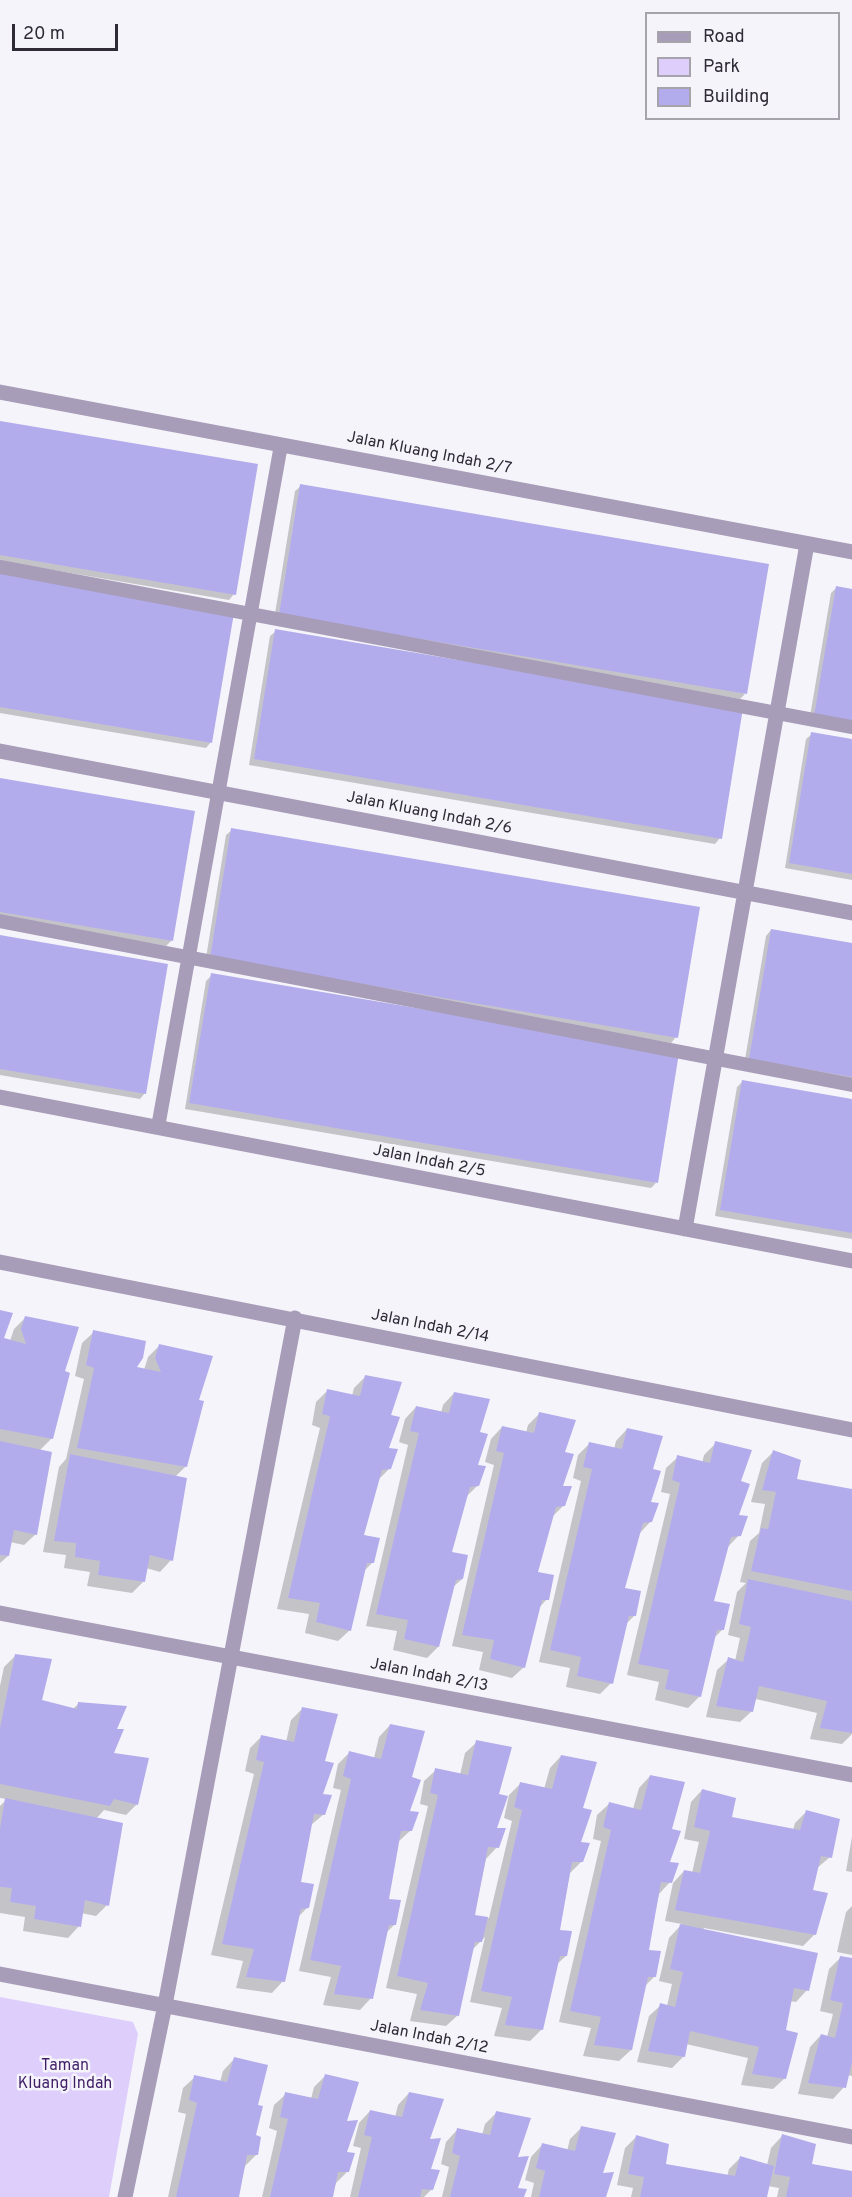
<!DOCTYPE html>
<html>
<head>
<meta charset="utf-8">
<style>
  body { margin:0 }
  #map { position:relative; width:852px; height:2197px; overflow:hidden; background:#f6f4fb; font-family:Overpass,sans-serif }
  canvas { display:block }
  .legend { position:absolute; left:645px; top:12px; width:195px; height:108px; box-sizing:border-box; background:#f6f4fb; border:2px solid #a6a3ac; margin:0; padding:8px 10px; list-style:none; font-size:18px; color:#2e2a36 }
  .legend li { display:flex; align-items:center; gap:12px; height:30px }
  .legend b { width:30px; border:2px solid #a6a3ac }
  .scale { position:absolute; left:12px; top:24px; width:106px; height:27px; box-sizing:border-box; border:3px solid #2e2a36; border-top:0; padding-left:8px; font-size:18px; line-height:21px; white-space:nowrap; color:#2e2a36; -webkit-text-stroke:4px #f6f4fb; paint-order:stroke }
</style>
</head>
<body>
<div id="map">
<canvas width="852" height="2197"></canvas>
<ul class="legend">
<li><b style="height:8px;background:#a89db8"></b>Road</li>
<li><b style="height:16px;background:#ddcefb"></b>Park</li>
<li><b style="height:16px;background:#b2acec"></b>Building</li>
</ul>
<div class="scale">20 m</div>
</div>
<script>
const g = document.querySelector('canvas').getContext('2d');
g.lineJoin = 'round';
function fillPath(path, color) {
  g.fillStyle = color;
  g.fill(path, 'evenodd');
}
function poly(rows) {
  const path = new Path2D();
  for (const r of rows) {
    path.moveTo(r[0], r[1]);
    for (let i = 2; i < r.length; i += 2) path.lineTo(r[i], r[i + 1]);
  }
  return path;
}
function trace(path, color, width, dash) {
  g.strokeStyle = color;
  g.lineWidth = width;
  g.lineCap = dash ? 'butt' : 'round';
  g.setLineDash(dash || []);
  g.stroke(path);
}
function drawText(font, color, halo, rows, align = 'center') {
  g.font = font + ' Overpass,sans-serif';
  g.lineWidth = 5;
  g.setLineDash([]);
  g.textBaseline = 'middle';
  g.strokeStyle = halo;
  g.fillStyle = color;
  for (const [text, x, y, turn = 0] of rows) {
    g.save();
    g.translate(x, y);
    g.rotate((+turn || 0) * Math.PI / 180);
    g.textAlign = isNaN(turn) ? turn : align;
    if (halo) g.strokeText(text, 0, 0);
    g.fillText(text, 0, 0);
    g.restore();
  }
}
fillPath(poly([
  [0,1997,133,2022,138,2034,109,2197,0,2197]
]), '#ddcefb');
fillPath(poly([
  [0,422,234,594,229,600,0,561],
  [301,486,745,694,740,699,274,620,295,491],
  [0,574,211,742,206,748,0,713],
  [836,588,852,590,852,729,809,722,831,593],
  [276,631,720,838,715,844,249,765,270,636],
  [812,734,852,741,852,880,785,868,806,739],
  [0,780,193,813,171,941,166,946,0,918],
  [232,830,676,1037,671,1043,205,964,226,835],
  [771,930,852,944,852,1083,744,1065,766,936],
  [0,937,145,1093,140,1099,0,1075],
  [212,975,656,1183,651,1188,185,1109,206,981],
  [742,1082,852,1100,852,1239,715,1216,737,1087],
  [0,1312,2,1339,10,1341,14,1329,26,1317,63,1372,52,1438,39,1451,36,1534,24,1545,10,1542,8,1556,0,1563],
  [94,1332,135,1368,144,1370,148,1357,160,1345,197,1400,186,1466,175,1477,171,1560,160,1572,146,1568,143,1582,132,1593,87,1586,90,1572,64,1568,66,1555,43,1552,59,1467,66,1459,84,1379,75,1376,82,1343],
  [366,1376,389,1416,387,1450,390,1468,378,1480,362,1536,373,1562,364,1571,350,1630,338,1641,305,1633,309,1614,277,1609,320,1428,312,1425,316,1402,328,1390,352,1396,354,1388],
  [454,1393,478,1433,475,1467,478,1485,466,1497,450,1553,462,1579,452,1588,438,1647,427,1658,393,1650,397,1631,366,1626,408,1445,399,1442,405,1419,416,1407,441,1413,443,1405],
  [540,1413,561,1487,564,1505,552,1517,536,1573,547,1599,538,1609,524,1667,512,1678,479,1670,483,1652,452,1646,494,1465,485,1462,491,1439,502,1427,526,1433,528,1425],
  [627,1429,651,1470,649,1503,651,1521,639,1534,623,1589,635,1615,625,1625,611,1683,600,1694,566,1687,570,1668,539,1662,581,1481,573,1478,578,1455,589,1444,614,1449,616,1441],
  [716,1443,739,1482,739,1535,727,1548,712,1603,723,1629,714,1638,700,1696,688,1708,655,1700,659,1682,627,1675,670,1494,661,1492,666,1468,678,1457,702,1463,704,1455],
  [773,1452,796,1480,852,1491,852,1734,842,1744,810,1739,817,1713,756,1699,752,1711,740,1722,706,1717,717,1670,729,1659,735,1661,740,1638,728,1635,737,1592,746,1583,740,1582,750,1541,759,1533,765,1504,751,1502,762,1463],
  [15,1656,41,1701,73,1709,79,1703,115,1730,112,1754,137,1804,126,1815,104,1810,96,1819,107,1905,96,1916,81,1913,79,1926,68,1938,23,1931,25,1917,0,1913,0,1806,7,1799,0,1798,0,1686,4,1667],
  [302,1709,323,1762,321,1796,324,1814,310,1826,299,1883,307,1908,298,1917,283,1981,272,1993,236,1988,243,1961,211,1955,254,1774,245,1771,250,1748,262,1736,286,1742,291,1720],
  [390,1725,411,1779,408,1812,411,1830,398,1842,387,1900,394,1925,385,1934,371,1998,360,2010,323,2005,331,1977,299,1971,341,1790,333,1788,338,1764,349,1753,374,1758,379,1737],
  [477,1742,497,1795,495,1829,497,1847,486,1859,474,1916,489,1918,512,1821,504,1818,509,1795,520,1784,544,1789,550,1768,561,1756,581,1809,579,1843,582,1861,570,1873,558,1931,566,1956,556,1965,542,2029,530,2041,494,2036,502,2008,470,2002,485,1937,472,1950,458,2015,446,2026,410,2021,417,1994,386,1988,428,1806,420,1804,424,1781,436,1770,460,1775,465,1753],
  [650,1776,670,1830,668,1863,670,1882,659,1894,647,1951,655,1976,645,1986,631,2050,619,2061,583,2056,591,2028,559,2022,601,1841,593,1839,597,1815,609,1804,633,1809,639,1788],
  [702,1790,730,1818,793,1830,795,1823,807,1811,830,1857,816,1869,811,1891,815,1934,803,1946,704,1928,703,1931,807,1990,796,2002,790,2001,784,2031,785,2078,773,2089,741,2085,748,2058,686,2044,684,2056,672,2068,637,2062,649,2016,661,2005,667,2006,672,1984,659,1981,669,1938,682,1924,665,1921,673,1883,684,1871,692,1873,699,1842,684,1839,691,1802],
  [852,1837,852,1872,846,1871],
  [852,1906,852,1955,837,1952,846,1912],
  [841,1957,852,1960,852,2076,847,2075,844,2087,833,2099,798,2094,810,2047,821,2035,827,2037,833,2014,820,2011,829,1969],
  [234,2059,256,2106,256,2155,245,2166,238,2197,168,2197,186,2114,178,2112,183,2088,195,2077,220,2082,223,2071],
  [325,2076,345,2123,347,2172,336,2183,332,2197,262,2197,277,2131,269,2128,274,2105,286,2094,311,2099,314,2087],
  [409,2093,428,2140,432,2189,424,2197,350,2197,361,2148,353,2146,359,2123,370,2111,395,2117,398,2105],
  [497,2112,516,2159,516,2189,522,2197,442,2197,449,2167,441,2164,446,2142,457,2130,482,2135,485,2124],
  [582,2127,600,2174,604,2197,531,2197,534,2183,525,2180,531,2157,542,2145,567,2151,570,2139],
  [782,2136,810,2165,852,2172,852,2197,777,2197,779,2188,768,2186,765,2197,631,2197,633,2188,617,2185,625,2148,636,2137,664,2165,727,2177,729,2169,740,2158,767,2165,771,2148]
]), '#0003');
fillPath(poly([
  [0,421,258,464,236,595,0,555],
  [300,484,769,564,747,694,279,615],
  [0,573,234,613,212,743,0,707],
  [836,586,852,589,852,723,814,716],
  [275,629,743,708,722,839,254,759],
  [811,732,852,739,852,874,789,863],
  [0,778,195,811,173,941,0,912],
  [231,828,700,907,678,1038,210,958],
  [771,929,852,943,852,1077,749,1059],
  [0,935,168,964,146,1094,0,1069],
  [211,973,679,1053,658,1183,189,1103],
  [742,1080,852,1099,852,1233,720,1210],
  [0,1310,13,1313,4,1338,26,1344,21,1329,25,1316,79,1327,65,1371,70,1373,53,1439,0,1429],
  [93,1330,146,1341,143,1358,137,1367,161,1372,155,1358,159,1344,213,1356,199,1400,204,1401,187,1467,77,1448,94,1368,86,1365],
  [365,1375,402,1382,391,1415,400,1417,389,1448,398,1449,391,1469,382,1470,364,1535,380,1538,374,1563,367,1563,351,1631,316,1622,320,1603,288,1598,330,1416,322,1414,327,1389,360,1396],
  [454,1392,490,1399,480,1432,488,1434,478,1465,486,1466,479,1486,470,1487,452,1552,468,1555,463,1579,456,1580,439,1647,404,1639,408,1620,376,1614,419,1433,410,1431,416,1406,449,1413],
  [539,1412,576,1420,565,1452,574,1454,563,1486,572,1486,565,1506,556,1507,538,1572,554,1575,549,1600,542,1600,525,1668,490,1659,494,1640,462,1635,504,1453,496,1451,502,1426,534,1433],
  [627,1428,663,1436,653,1469,661,1471,651,1502,659,1503,652,1522,643,1523,625,1588,641,1591,636,1616,629,1616,613,1684,577,1676,581,1657,550,1650,592,1469,583,1467,589,1442,622,1449],
  [0,1441,52,1452,37,1535,14,1530,9,1556,0,1555],
  [715,1441,752,1450,741,1481,750,1484,739,1515,748,1516,741,1536,731,1537,714,1601,730,1604,724,1630,717,1630,701,1697,665,1689,669,1670,638,1664,680,1483,672,1480,677,1455,710,1463],
  [773,1450,801,1460,797,1479,852,1489,852,1591,751,1571,761,1528,768,1529,776,1492,762,1490],
  [70,1454,187,1478,173,1561,150,1555,145,1582,98,1575,100,1561,75,1557,76,1543,54,1541],
  [748,1579,852,1601,852,1733,820,1728,827,1701,759,1686,753,1712,716,1706,728,1657,743,1662,751,1627,739,1624],
  [15,1654,52,1659,42,1700,77,1709,78,1702,127,1706,117,1729,124,1729,114,1753,149,1758,138,1805,114,1799,110,1806,0,1784,0,1728],
  [302,1707,338,1714,325,1761,334,1763,323,1794,332,1795,325,1815,314,1814,301,1882,314,1884,309,1908,301,1909,285,1982,246,1977,254,1949,222,1944,264,1762,256,1760,261,1735,294,1742],
  [390,1724,425,1731,412,1777,421,1780,410,1811,419,1812,412,1831,401,1831,389,1899,401,1900,396,1925,389,1925,373,1999,334,1994,341,1966,310,1960,351,1779,343,1776,349,1751,381,1759],
  [476,1740,512,1747,499,1794,508,1796,497,1828,506,1828,499,1848,488,1847,475,1915,488,1917,482,1942,475,1942,459,2016,420,2010,428,1983,397,1976,438,1795,430,1793,435,1768,468,1775],
  [561,1755,597,1762,583,1808,592,1810,581,1842,590,1843,583,1862,572,1862,560,1930,572,1931,567,1956,560,1956,543,2030,505,2025,512,1997,481,1991,522,1810,514,1807,520,1782,552,1789],
  [650,1775,685,1782,672,1829,681,1831,670,1862,679,1863,672,1883,661,1882,649,1950,661,1951,656,1977,648,1977,632,2050,594,2045,601,2017,570,2011,611,1830,603,1827,609,1802,641,1810],
  [702,1789,736,1798,732,1817,800,1830,806,1810,840,1819,832,1858,821,1856,813,1890,828,1893,816,1935,675,1910,684,1870,700,1873,710,1831,694,1827],
  [5,1798,123,1823,109,1906,85,1900,81,1927,34,1919,36,1906,10,1902,12,1888,0,1887,0,1829],
  [680,1924,818,1953,809,1991,794,1988,786,2030,798,2033,786,2079,752,2074,759,2047,690,2031,685,2057,648,2051,660,2003,675,2007,683,1972,670,1969],
  [840,1956,852,1958,852,2062,846,2088,808,2083,821,2034,835,2038,843,2003,830,2000],
  [234,2057,268,2065,258,2105,263,2106,256,2135,261,2137,258,2155,247,2155,239,2197,176,2197,197,2103,189,2100,194,2075,227,2082],
  [325,2074,359,2082,347,2121,358,2120,347,2152,355,2153,349,2172,338,2172,333,2197,270,2197,288,2119,280,2117,285,2092,318,2099],
  [409,2092,444,2099,430,2139,441,2138,431,2169,440,2170,433,2190,422,2189,420,2197,358,2197,372,2137,364,2135,370,2110,402,2117],
  [496,2111,531,2118,518,2157,529,2156,518,2188,527,2189,524,2197,450,2197,460,2156,452,2153,457,2128,490,2135],
  [581,2126,616,2133,603,2173,614,2172,606,2197,539,2197,545,2171,536,2168,542,2143,575,2151],
  [782,2134,816,2144,812,2164,852,2171,852,2197,786,2197,790,2177,774,2174],
  [636,2135,669,2144,666,2164,735,2176,740,2156,774,2166,767,2197,640,2197,644,2177,628,2174]
]), '#b2acec');
trace(poly([
  [0,567,852,727],
  [0,921,852,1085],
  [158,1127,281,445]
]), '#a89db8', 14);
trace(poly([
  [0,392,852,552],
  [0,751,852,913],
  [0,1097,852,1261],
  [685,1229,807,544],
  [0,1262,852,1430],
  [0,1613,852,1775],
  [0,1974,852,2137],
  [125,2197,165,2005,295,1318]
]), '#a89db8', 15);
drawText('16px', '#2e2a36', '#f6f4fb', [
  ["Jalan Kluang Indah 2/7",429,454,11],
  ["Jalan Kluang Indah 2/6",429,814,11],
  ["Jalan Indah 2/5",429,1162,11],
  ["Jalan Indah 2/14",430,1327,11],
  ["Jalan Indah 2/13",429,1676,11],
  ["Jalan Indah 2/12",429,2038,11]
]);
drawText('16px', '#401f67', '#f6f4fb', [
  ["Taman",65,2067],
  ["Kluang Indah",65,2085]
]);
</script>
</body>
</html>
